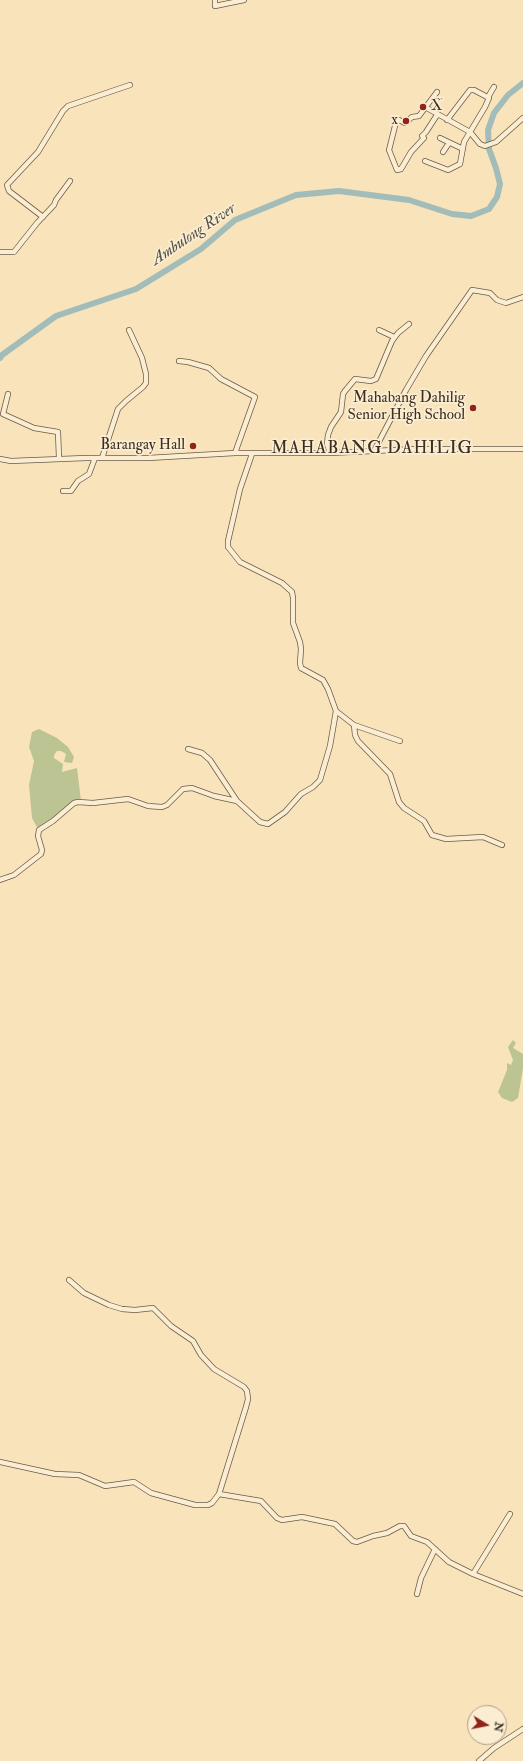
<!DOCTYPE html>
<html>
<head>
<meta charset="utf-8">
<style>
  body { margin:0 }
  #map { position:relative; width:523px; height:1761px; overflow:hidden; background:#f9e3ba; font-family:"IM FELL Double Pica",serif }
  canvas { display:block }
  .north { position:absolute; left:467px; top:1705px; width:40px; height:40px; box-sizing:border-box; background:#fbedd2; border:1px solid #aea18b; border-radius:50%; rotate:100deg; font-size:11px; font-weight:700; line-height:16px; text-align:center; color:#3b2e21 }
  .north::after { content:''; display:block; margin:auto; width:14px; height:18px; background:#8f2418; clip-path:polygon(50% 0,100% 100%,50% 72%,0 100%) }
</style>
</head>
<body>
<div id="map">
<canvas width="523" height="1761"></canvas>
<div class="north">N</div>
</div>
<script>
const g = document.querySelector('canvas').getContext('2d');
g.lineJoin = 'round';
function fillPath(path, color) {
  g.fillStyle = color;
  g.fill(path, 'evenodd');
}
function poly(rows) {
  const path = new Path2D();
  for (const r of rows) {
    path.moveTo(r[0], r[1]);
    for (let i = 2; i < r.length; i += 2) path.lineTo(r[i], r[i + 1]);
  }
  return path;
}
function trace(path, color, width, dash) {
  g.strokeStyle = color;
  g.lineWidth = width;
  g.lineCap = dash ? 'butt' : 'round';
  g.setLineDash(dash || []);
  g.stroke(path);
}
function drawText(font, color, halo, rows, align = 'center') {
  g.font = font + ' "IM FELL Double Pica",serif';
  g.lineWidth = 3.5;
  g.setLineDash([]);
  g.textBaseline = 'middle';
  g.strokeStyle = halo;
  g.fillStyle = color;
  for (const [text, x, y, turn = 0] of rows) {
    g.save();
    g.translate(x, y);
    g.rotate((+turn || 0) * Math.PI / 180);
    g.textAlign = isNaN(turn) ? turn : align;
    if (halo) g.strokeText(text, 0, 0);
    g.fillText(text, 0, 0);
    g.restore();
  }
}
fillPath(poly([
  [39,729,57,738,68,747,74,757,72,763,64,762,66,754,61,751,57,751,54,755,54,758,63,764,62,772,77,768,81,801,38,829,32,818,29,785,34,761,29,747,32,732],
  [513,1040,516,1043,513,1048,523,1054,523,1068,518,1098,512,1102,502,1098,498,1092,507,1070,507,1063,511,1065,513,1060,508,1047]
]), '#bbc492');
trace(poly([
  [0,358,2,355,56,316,136,289,201,249,235,220,296,195,339,191,409,200,452,214,471,216,489,209,497,197,500,184,496,168,489,149,488,130,494,113,508,95,523,83]
]), '#a2bcb9', 6);
const minor = poly([
  [215,0,215,6,244,0],
  [437,92,419,116,412,117,405,123,399,120,396,122,389,150,397,170,401,169,411,152,424,138,422,136,426,132,437,115],
  [488,97,494,87],
  [425,107,470,132,480,144,485,146,496,142,523,118],
  [440,138,463,149],
  [443,152,449,143],
  [425,161,448,170,460,164,464,142,485,107,489,98,474,90,470,90,447,120],
  [43,217,9,191,7,185,38,152,63,111,68,106,130,85],
  [0,252,14,252,37,223,54,205,56,200,70,181],
  [379,330,394,337],
  [179,361,188,362,209,368,221,379,255,397,235,453],
  [8,394,3,414,34,428,58,432,59,458],
  [374,451,406,390,426,356,472,290,490,293,497,300,506,303,523,297],
  [330,453,327,444,328,435,331,427,341,412,343,394,345,391,355,379,371,381,376,379,392,341,398,333,409,324],
  [252,454,240,489,228,541,228,547,240,562,282,583,292,592,293,598,293,623,300,642,301,649,300,663,301,668,323,680,328,689,336,711,354,725,355,735,358,741,390,774,399,802,404,808,424,821,432,835,446,839,483,837,502,845],
  [102,458,118,409,126,401,143,387,146,383,146,374,142,358,129,330],
  [0,459,11,461,86,458,148,458,235,453,330,453,416,449,523,449],
  [63,491,71,491,78,481,89,474,95,458],
  [354,725,400,741],
  [188,749,202,753,210,760,237,801],
  [0,880,14,875,41,854,42,850,38,836,39,830,53,821,74,803,78,802,93,803,128,799,148,806,162,807,167,805,183,789,192,788,214,796,237,801,260,822,268,824,285,812,301,794,313,787,320,780,330,746,336,711],
  [0,1462,55,1474,79,1475,105,1486,134,1482,151,1493,195,1505,208,1505,212,1503,219,1494,246,1407,248,1399,247,1391,244,1387,214,1369,201,1355,193,1341,171,1326,153,1308,135,1310,122,1309,109,1305,84,1293,69,1280],
  [219,1494,261,1501,277,1518,282,1520,302,1517,335,1524,353,1541,357,1542,373,1536,387,1533,400,1526,404,1526,411,1536,427,1542,449,1562,473,1574,523,1594],
  [473,1574,510,1514],
  [417,1594,421,1578,435,1549],
  [479,1761,494,1748,523,1729]
]);
trace(minor, '#6a5b47', 6);
trace(minor, '#fbedd2', 4.5);
for (const [x, y, r, color] of [
  [423,107,4,"#8f2418"],
  [406,121,4,"#8f2418"],
  [473,408,4,"#8f2418"],
  [193,446,4,"#8f2418"]
]) {
  const dot = new Path2D();
  dot.arc(x, y, r, 0, 2 * Math.PI);
  g.fillStyle = color;
  g.fill(dot);
  trace(dot, '#fbedd2', 1.5);
}
drawText('15px', '#3b2e21', '#fbedd2', [
  ["X",431,107,"left"],
  ["x",398,121],
  ["Mahabang Dahilig",465,399],
  ["Senior High School",465,416],
  ["Barangay Hall",185,446]
], 'right');
drawText('italic 16px', '#555247', '#fbedd2', [
  ["Ambulong River",194,235,-34]
]);
g.letterSpacing = '1px';
drawText('17px', '#3b2e21', '#fbedd2', [
  ["MAHABANG DAHILIG",372,449]
]);
g.letterSpacing = '0px';
</script>
</body>
</html>
